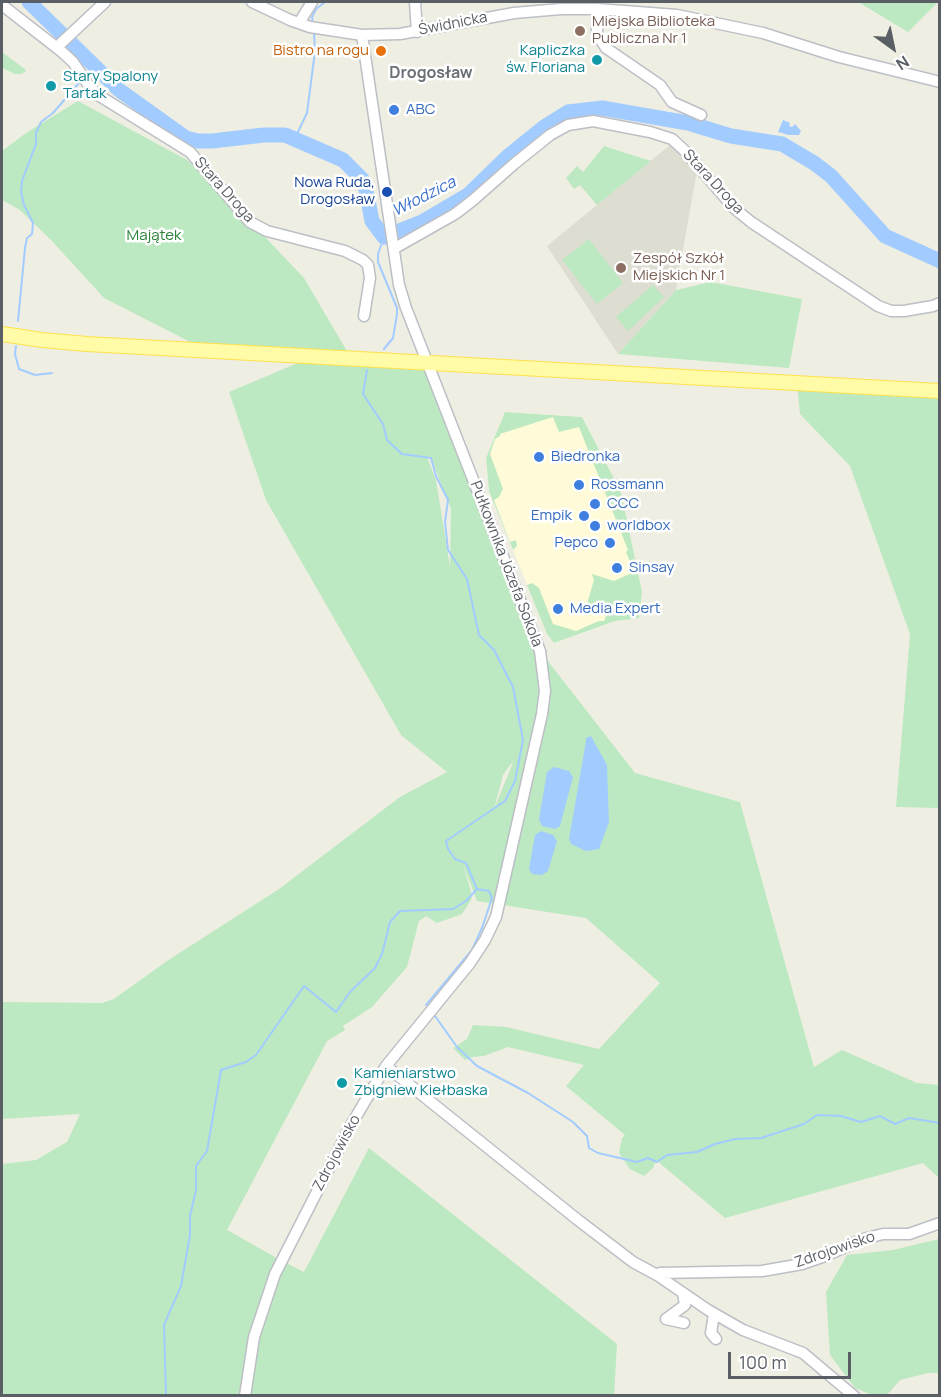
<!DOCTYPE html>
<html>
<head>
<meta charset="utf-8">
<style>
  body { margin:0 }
  #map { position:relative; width:941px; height:1397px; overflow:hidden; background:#efeee2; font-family:Manrope,sans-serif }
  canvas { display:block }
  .frame { position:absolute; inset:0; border:3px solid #5a5e65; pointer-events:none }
  .north { position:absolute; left:863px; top:18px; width:60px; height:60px; -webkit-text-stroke:4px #fff; paint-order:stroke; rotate:147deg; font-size:16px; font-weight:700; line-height:24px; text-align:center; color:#5a5e65 }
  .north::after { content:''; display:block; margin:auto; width:21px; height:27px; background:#5a5e65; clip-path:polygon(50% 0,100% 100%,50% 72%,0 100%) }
  .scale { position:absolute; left:728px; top:1352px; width:123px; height:27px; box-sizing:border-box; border:3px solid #5a5e65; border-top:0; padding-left:8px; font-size:18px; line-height:21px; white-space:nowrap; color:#5a5e65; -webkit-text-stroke:4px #fff; paint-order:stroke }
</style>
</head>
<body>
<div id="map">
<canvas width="941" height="1397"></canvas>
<div class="frame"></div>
<div class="north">N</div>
<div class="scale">100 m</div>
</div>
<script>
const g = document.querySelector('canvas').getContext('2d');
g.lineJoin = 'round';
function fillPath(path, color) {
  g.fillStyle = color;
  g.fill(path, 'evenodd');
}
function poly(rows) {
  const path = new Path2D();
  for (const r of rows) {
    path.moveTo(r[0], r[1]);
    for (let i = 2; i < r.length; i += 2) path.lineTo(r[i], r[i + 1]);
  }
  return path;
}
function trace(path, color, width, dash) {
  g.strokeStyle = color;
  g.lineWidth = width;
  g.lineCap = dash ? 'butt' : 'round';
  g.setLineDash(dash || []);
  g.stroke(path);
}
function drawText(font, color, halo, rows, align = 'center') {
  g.font = font + ' Manrope,sans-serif';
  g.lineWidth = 5;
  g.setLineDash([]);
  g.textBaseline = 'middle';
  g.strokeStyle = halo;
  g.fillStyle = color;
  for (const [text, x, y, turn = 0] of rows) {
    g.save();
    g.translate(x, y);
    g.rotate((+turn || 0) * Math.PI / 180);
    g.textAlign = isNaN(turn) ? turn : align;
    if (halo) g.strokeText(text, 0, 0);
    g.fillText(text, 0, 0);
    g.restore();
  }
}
fillPath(poly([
  [505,412,582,417,621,492,642,592,639,618,615,621,554,643,547,634,489,491,486,458]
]), '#fffad7');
fillPath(poly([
  [670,145,697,170,676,290,618,354,547,246]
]), '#deddd1');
fillPath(poly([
  [858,2,938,2,908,32],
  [2,52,26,70,25,72,21,74,15,74,2,68],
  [78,101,187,160,247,218,304,278,351,358,428,362,540,651,635,773,740,802,814,1067,842,1050,917,1083,939,1085,939,1178,923,1163,725,1218,656,1160,653,1168,644,1176,630,1169,619,1153,622,1138,625,1135,566,1086,584,1065,508,1047,484,1056,472,1057,465,1060,453,1048,467,1039,473,1025,506,1027,599,1049,660,983,586,918,477,901,463,864,472,895,471,900,462,914,437,923,426,916,419,921,407,967,372,1007,343,1026,345,1030,327,1041,227,1230,282,1261,304,1272,369,1148,617,1344,614,1395,2,1395,2,1164,36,1160,67,1142,80,1114,2,1119,2,1002,102,1003,114,999,167,961,279,889,400,797,447,772,401,735,266,500,229,392,312,357,206,350,104,298,51,240,20,210,2,200,2,151,26,133],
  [427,457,431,458,451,509,450,567,436,480],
  [514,760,494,809,503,775],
  [604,146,651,161,597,205,580,185,574,189,566,178,577,166,583,172],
  [589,239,623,283,597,304,562,260],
  [711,282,802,299,789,368,618,354,676,290],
  [653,285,664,297,628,331,616,317],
  [797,383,939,391,939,808,896,807,910,634,850,466,800,414],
  [505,412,582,417,621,492,642,592,639,618,615,621,554,643,547,634,527,585,532,583,539,588,553,624,576,631,599,621,604,621,607,614,586,607,594,580,592,574,614,581,634,572,626,552,628,550,579,427,559,432,553,417,500,434,500,436,495,439,490,454,503,489,499,497,494,500,510,542,516,540,517,546,513,550,489,491,486,458],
  [939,1239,939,1373,928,1373,900,1380,887,1395,872,1395,855,1388,830,1355,826,1292,847,1255,893,1250]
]), '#bce9c1');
fillPath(poly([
  [783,120,790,123,789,126,792,127,795,124,801,131,799,135,789,135,778,132],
  [591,736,607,765,609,822,599,849,586,851,571,844,569,839,586,741,586,738],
  [554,767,569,771,573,777,560,826,555,829,542,826,539,819,547,772],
  [541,831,553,835,557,841,548,871,542,875,532,874,529,869,535,835]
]), '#a2ccff');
trace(poly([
  [313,24,312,17,316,9,325,2],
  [93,81,101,74],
  [295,138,307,113,315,51,314,32],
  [384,237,378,254,378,262,397,308,397,314,393,338,384,349],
  [18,321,25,248,27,238,32,234,33,223,24,205,21,192,22,181,36,144,36,133,41,122,53,113,79,83],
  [16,346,15,354,19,369,35,375,52,373],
  [367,370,363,394,383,424,387,440,402,454,431,458,436,476,448,500,445,522,448,550,467,579,479,635,494,650,513,687,523,740,515,781,505,801,446,841,448,849,455,859,466,863,477,889],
  [426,1005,472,950,482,928,492,898,489,891,477,889],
  [435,1016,457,1047,477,1066,528,1093,573,1122,587,1136,589,1148,598,1153,637,1162,648,1158,657,1162,667,1155,697,1152,715,1144,735,1139,761,1138,804,1124,817,1115,841,1116,861,1122,880,1116,895,1124,909,1118,940,1123],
  [166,1396,164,1325,181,1286,190,1235,190,1216,196,1190,196,1166,207,1151,221,1070,246,1062,256,1055,304,986,336,1012,350,992,375,968,382,954,390,922,400,911,453,909,466,901,477,889]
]), '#a2ccff', 2);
trace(poly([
  [29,2,119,90,186,138,198,141,212,141,264,135,285,135,343,160,362,179,366,190,372,221,384,237,422,222,468,195,507,157,544,127,568,112,602,108,688,123,731,136,782,144,814,163,831,176,885,236,940,261]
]), '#a2ccff', 15);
const minor = poly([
  [252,2,290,20,310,27,362,35,400,34,514,13,561,9,597,9,677,15,763,33,839,57,940,82],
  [415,2,417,32],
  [2,5,61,51,73,62,89,86,98,95,190,152,250,222,267,231,345,251,363,260,368,265,370,278,364,316],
  [597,9,597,34,606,48,660,85,672,102,701,115],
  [299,23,312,2],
  [57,47,105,2],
  [395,248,455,214,472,201,514,164,550,135,568,125,593,121,650,132,672,139,685,151,734,208,751,222,878,306,891,311,904,311,933,306,940,303],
  [386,1066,578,1220,633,1262,657,1275,708,1310,743,1330,803,1353,854,1396],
  [657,1275,660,1273,762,1271,802,1264,825,1256,863,1239,883,1234,909,1234,940,1223],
  [683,1293,685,1305,666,1319,684,1323],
  [714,1314,711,1333,716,1339],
  [245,1396,254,1337,275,1274,351,1125,386,1066,470,963,485,940,496,917,542,714,545,691,540,651,406,308,399,285,362,35]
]);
const major = poly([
  [2,334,42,340,87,344,940,391]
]);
trace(minor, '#bcbfc5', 13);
trace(major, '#fee14c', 16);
trace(minor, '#fff', 10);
trace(major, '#fffba7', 14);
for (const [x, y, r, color] of [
  [580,31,6,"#8d6e63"],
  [381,51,6,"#e8710a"],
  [597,60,6,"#0f9aa8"],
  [51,86,6,"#0f9aa8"],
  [394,110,6,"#3f7fe0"],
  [387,192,6,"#1a4fb4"],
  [621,268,6,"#8d6e63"],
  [539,457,6,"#3f7fe0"],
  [579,485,6,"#3f7fe0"],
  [595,504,6,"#3f7fe0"],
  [584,516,6,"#3f7fe0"],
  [595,526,6,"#3f7fe0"],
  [610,543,6,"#3f7fe0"],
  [617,568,6,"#3f7fe0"],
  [558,609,6,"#3f7fe0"],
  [342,1083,6,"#0f9aa8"]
]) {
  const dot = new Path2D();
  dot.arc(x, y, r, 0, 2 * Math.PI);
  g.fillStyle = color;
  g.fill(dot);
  trace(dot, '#fff', 2);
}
drawText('15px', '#785e54', '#fff', [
  ["Miejska Biblioteka",592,22],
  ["Publiczna Nr 1",592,39],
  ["Zespół Szkół",633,259],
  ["Miejskich Nr 1",633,276]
], 'left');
drawText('15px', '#5a5e65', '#fff', [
  ["Świdnicka",453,24,-11],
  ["Stara Droga",713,182,47],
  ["Stara Droga",224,190,48],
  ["Pułkownika Józefa Sokola",506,564,69],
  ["Zdrojowisko",337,1153,-62],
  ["Zdrojowisko",835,1250,-19]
]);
drawText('15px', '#c56008', '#fff', [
  ["Bistro na rogu",369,51]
], 'right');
drawText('15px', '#0d838f', '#fff', [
  ["Kapliczka",585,51,"right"],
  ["św. Floriana",585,68,"right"],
  ["Stary Spalony",63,77],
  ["Tartak",63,94],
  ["Kamieniarstwo",354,1074],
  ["Zbigniew Kiełbaska",354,1091]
], 'left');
drawText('15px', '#366cbe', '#fff', [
  ["ABC",406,110],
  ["Biedronka",551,457],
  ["Rossmann",591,485],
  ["CCC",607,504],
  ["Empik",572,516,"right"],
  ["worldbox",607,526],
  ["Pepco",598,543,"right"],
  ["Sinsay",629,568],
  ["Media Expert",570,609]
], 'left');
drawText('15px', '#164399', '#fff', [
  ["Nowa Ruda,",375,183],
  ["Drogosław",375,200]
], 'right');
drawText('15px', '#2c823a', '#fff', [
  ["Majątek",154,236]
]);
drawText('bold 16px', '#6b7077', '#fff', [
  ["Drogosław",431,74]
]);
drawText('italic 16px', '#3970ce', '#fff', [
  ["Włodzica",424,197,-27]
]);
</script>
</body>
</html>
